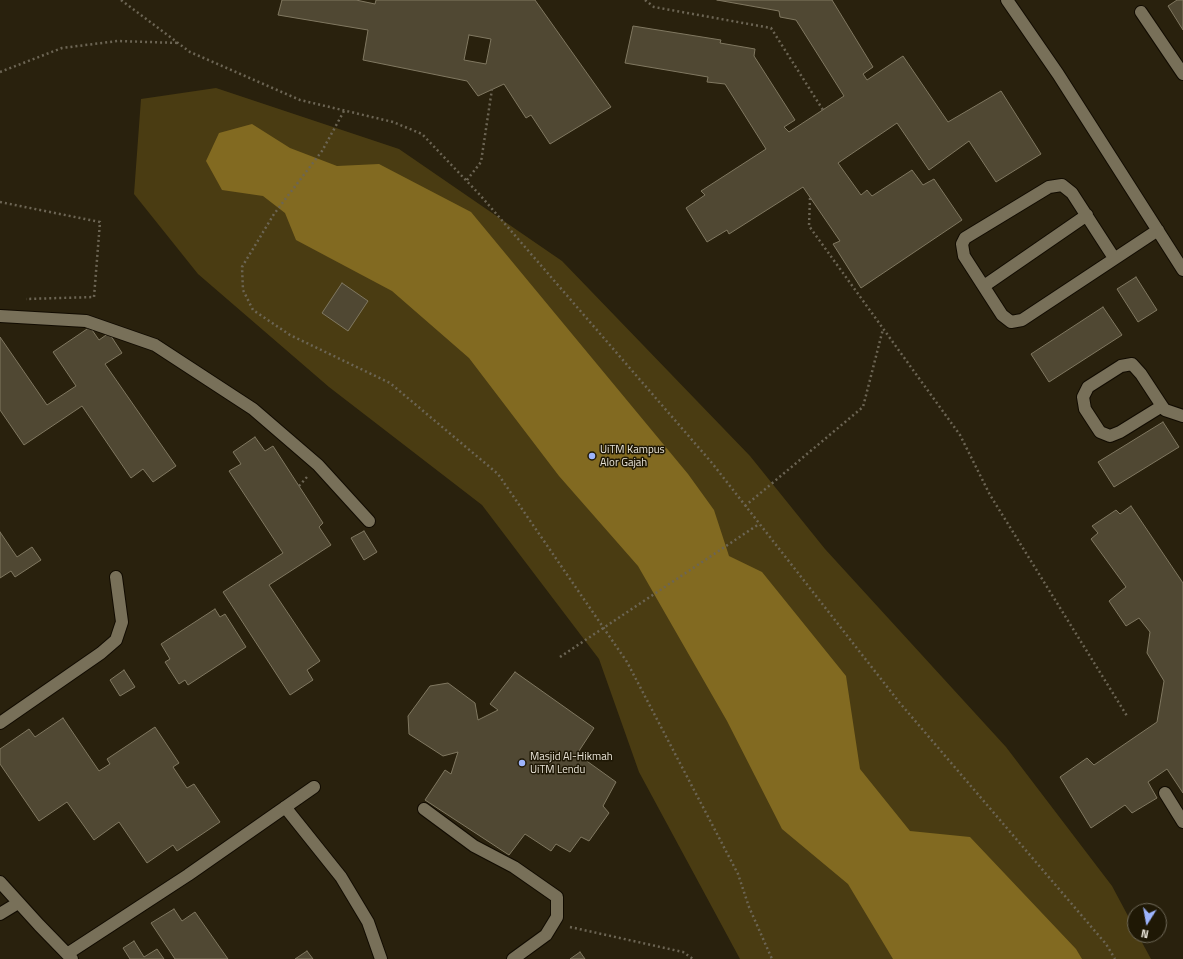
<!DOCTYPE html>
<html>
<head>
<meta charset="utf-8">
<style>
  body { margin:0 }
  #map { position:relative; width:1183px; height:959px; overflow:hidden; background:#29210d; font-family:"Titillium Web",sans-serif }
  canvas { display:block }
  .north { position:absolute; left:1127px; top:903px; width:40px; height:40px; box-sizing:border-box; background:#1f1805; border:1px solid #6f6959; border-radius:50%; rotate:191deg; font-size:11px; font-weight:700; line-height:16px; text-align:center; color:#e8e3d7 }
  .north::after { content:''; display:block; margin:auto; width:14px; height:18px; background:#9db4fd; clip-path:polygon(50% 0,100% 100%,50% 72%,0 100%) }
</style>
</head>
<body>
<div id="map">
<canvas width="1183" height="959"></canvas>
<div class="north">N</div>
</div>
<script>
const g = document.querySelector('canvas').getContext('2d');
g.lineJoin = 'round';
function fillPath(path, color) {
  g.fillStyle = color;
  g.fill(path, 'evenodd');
}
function poly(rows) {
  const path = new Path2D();
  for (const r of rows) {
    path.moveTo(r[0], r[1]);
    for (let i = 2; i < r.length; i += 2) path.lineTo(r[i], r[i + 1]);
  }
  return path;
}
function trace(path, color, width, dash) {
  g.strokeStyle = color;
  g.lineWidth = width;
  g.lineCap = dash ? 'butt' : 'round';
  g.setLineDash(dash || []);
  g.stroke(path);
}
function drawText(font, color, halo, rows, align = 'center') {
  g.font = font + ' "Titillium Web",sans-serif';
  g.lineWidth = 3;
  g.setLineDash([]);
  g.textBaseline = 'middle';
  g.strokeStyle = halo;
  g.fillStyle = color;
  for (const [text, x, y, turn = 0] of rows) {
    g.save();
    g.translate(x, y);
    g.rotate((+turn || 0) * Math.PI / 180);
    g.textAlign = isNaN(turn) ? turn : align;
    if (halo) g.strokeText(text, 0, 0);
    g.fillText(text, 0, 0);
    g.restore();
  }
}
fillPath(poly([
  [216,88,399,149,562,261,750,456,825,549,1006,747,1112,886,1135,929,1135,935,1138,935,1151,959,740,959,639,772,599,659,482,505,329,387,198,274,134,194,141,99]
]), '#4a3c12');
fillPath(poly([
  [252,124,290,148,337,166,379,164,471,212,688,474,714,510,729,556,762,572,846,676,860,769,910,831,970,837,1076,949,1082,959,893,959,848,884,782,829,727,721,638,566,559,476,469,358,392,291,296,240,285,213,263,196,222,190,206,161,219,133]
]), '#826a21');
const building = poly([
  [282,0,356,0,375,4,376,0,535,0,611,107,550,144,531,115,526,118,504,84,478,96,467,81,363,60,368,30,278,15,282,0],
  [469,35,491,39,486,64,464,60,469,35],
  [717,0,832,0,873,67,863,74,867,80,903,56,948,122,1001,91,1041,154,996,182,969,141,929,170,897,123,838,163,861,195,867,190,872,196,912,170,923,185,934,179,962,220,861,288,833,244,840,241,803,187,729,234,727,230,707,242,686,208,705,195,701,191,766,149,725,84,707,82,708,77,625,63,633,26,721,40,720,43,755,49,754,56,795,120,784,127,789,132,844,96,796,20,780,17,779,11,717,0],
  [1177,0,1183,0,1183,30,1168,6,1177,0],
  [1136,277,1157,310,1138,322,1117,289,1136,277],
  [342,283,368,301,348,331,322,313,342,283],
  [1103,307,1122,335,1049,382,1031,354,1103,307],
  [90,327,99,340,109,333,122,353,105,364,176,466,153,482,143,469,131,478,82,406,24,445,0,410,0,337,47,405,76,386,53,352,90,327],
  [1163,422,1179,447,1114,487,1098,462,1163,422],
  [255,437,265,451,273,446,323,523,319,527,331,545,269,585,320,661,307,670,313,680,290,695,223,592,283,553,229,471,241,464,233,452,255,437],
  [1131,506,1183,583,1183,793,1167,769,1148,782,1157,798,1132,813,1125,805,1091,828,1060,777,1087,758,1094,765,1157,722,1164,681,1147,653,1150,632,1139,618,1126,626,1109,601,1126,587,1091,539,1098,533,1092,526,1116,510,1120,514,1131,506],
  [364,531,377,552,364,560,351,538,364,531],
  [0,532,17,557,32,547,41,560,15,577,11,571,0,578,0,532],
  [215,609,220,617,225,614,246,647,188,685,185,680,179,684,165,662,170,659,161,644,215,609],
  [124,670,135,687,120,696,110,680,124,670],
  [515,672,594,728,577,754,616,782,603,806,609,813,589,841,581,837,570,852,556,844,551,851,525,834,509,855,425,800,445,770,451,774,458,752,443,756,409,734,408,716,430,686,448,683,475,703,478,720,498,710,490,704,515,672],
  [63,718,99,771,110,764,107,759,155,727,179,763,173,767,187,788,194,784,220,822,177,851,173,845,147,863,119,822,94,840,67,802,39,821,0,764,0,749,29,729,35,737,63,718],
  [174,909,182,921,195,912,228,959,175,959,151,923,174,909],
  [134,941,144,957,157,949,164,959,130,959,123,948,134,941],
  [307,951,313,959,295,959,307,951],
  [580,952,585,959,570,959,580,952]
]);
fillPath(building, '#504833');
trace(building, '#807861', 1);
const minor = poly([
  [1007,0,1058,74,1183,270],
  [1141,12,1183,74],
  [1114,258,1072,193,1062,185,1049,187,965,238,962,244,964,256,1002,315,1011,322,1022,320,1158,230],
  [984,286,1087,215],
  [0,316,86,321,155,345,253,409,318,465,369,521],
  [1162,406,1120,432,1110,436,1100,432,1085,409,1083,397,1088,387,1121,366,1132,364,1141,374,1162,406,1165,410,1183,416],
  [0,723,101,653,116,640,122,622,116,577],
  [1165,793,1183,822],
  [285,807,341,877,368,922,381,959],
  [424,809,474,846,514,867,557,897,557,917,546,935,513,959],
  [0,882,39,925,72,959],
  [0,914,18,903],
  [67,954,188,875,314,787]
]);
trace(minor, '#110b00', 14);
trace(poly([
  [121,0,190,52,300,100,393,122,422,134,480,195,712,463,899,702,1106,944,1115,959],
  [645,0,654,7,771,28,823,110],
  [0,72,62,48,118,41,179,43],
  [344,111,322,151,274,214,242,267,243,290,253,310,290,335,390,383,498,474,627,662,738,874,749,907,772,959],
  [467,180,481,162,492,89],
  [810,198,809,226,960,435,990,495,1127,716],
  [0,202,100,222,94,297,26,299],
  [299,486,307,477],
  [745,506,863,407,883,329],
  [560,657,759,524],
  [570,927,683,952,693,959]
]), '#6c6554', 2.5, [2, 3]);
trace(minor, '#787059', 12);
for (const [x, y, r, color] of [
  [592,456,4,"#9db4fd"],
  [522,763,4,"#9db4fd"]
]) {
  const dot = new Path2D();
  dot.arc(x, y, r, 0, 2 * Math.PI);
  g.fillStyle = color;
  g.fill(dot);
  trace(dot, '#1f1805', 1.5);
}
drawText('11px', '#e8e3d7', '#1f1805', [
  ["UiTM Kampus",600,450],
  ["Alor Gajah",600,463],
  ["Masjid Al-Hikmah",530,757],
  ["UiTM Lendu",530,770]
], 'left');
</script>
</body>
</html>
